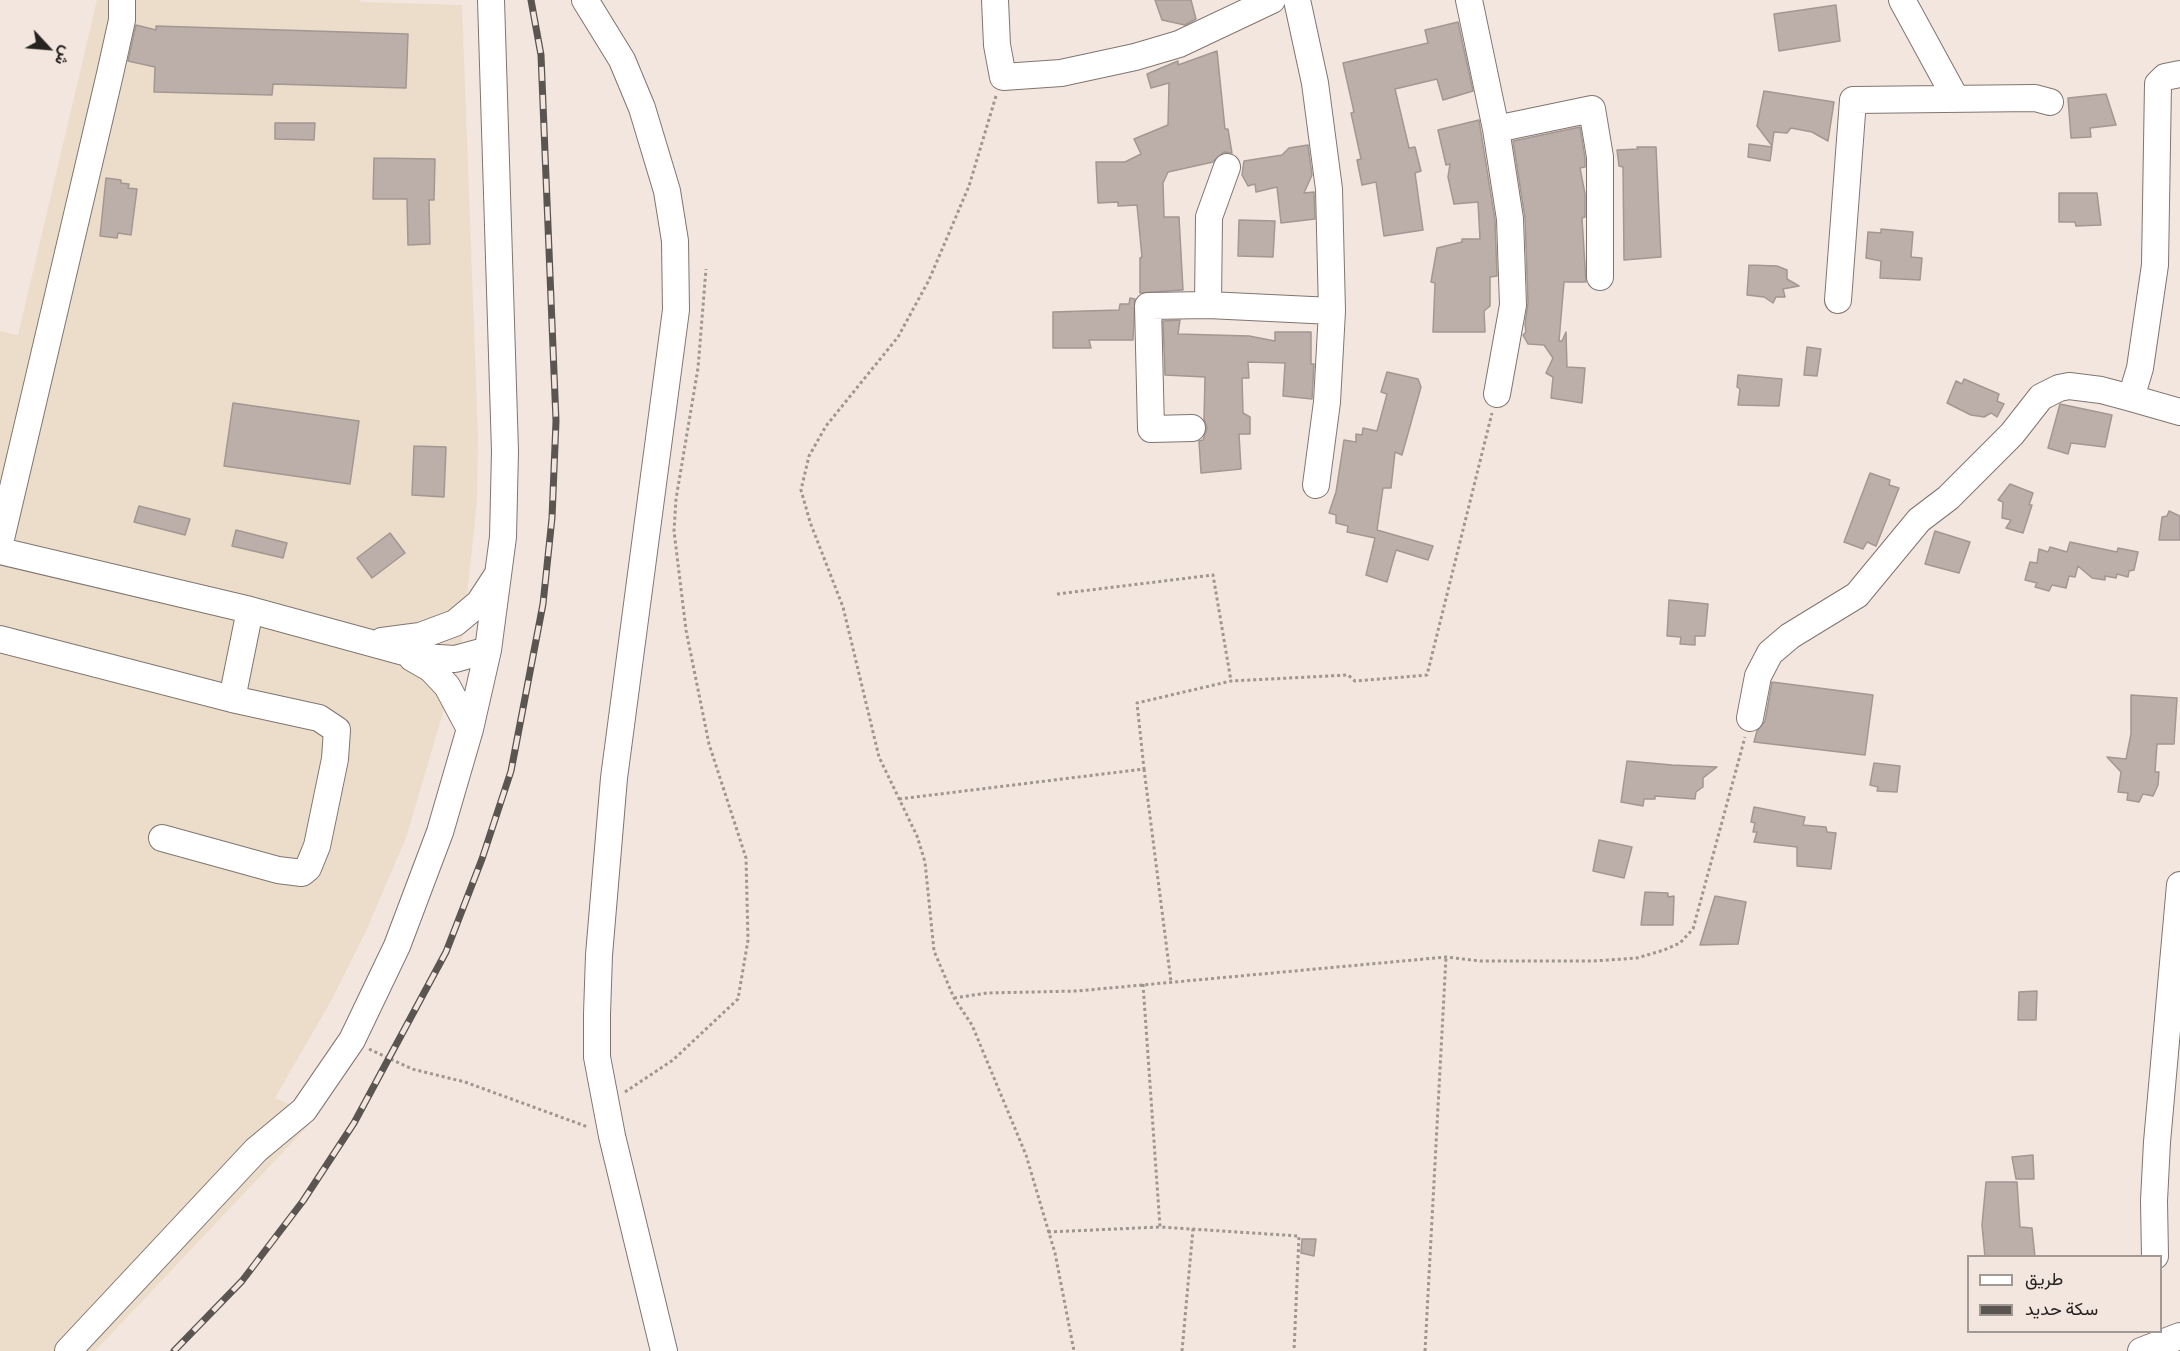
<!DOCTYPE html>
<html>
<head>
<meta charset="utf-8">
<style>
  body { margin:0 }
  #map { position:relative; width:2180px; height:1351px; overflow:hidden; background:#f3e6df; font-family:Manrope,Vazirmatn,sans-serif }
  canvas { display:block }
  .legend { position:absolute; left:1967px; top:1255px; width:195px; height:78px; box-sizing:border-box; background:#f3e6df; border:2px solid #a19893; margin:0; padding:8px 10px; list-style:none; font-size:18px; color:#272320 }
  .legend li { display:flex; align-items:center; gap:12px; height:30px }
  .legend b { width:30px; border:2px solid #a19893 }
  .north { position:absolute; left:18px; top:18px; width:60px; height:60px; -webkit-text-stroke:4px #f3e6df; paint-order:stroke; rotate:116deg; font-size:16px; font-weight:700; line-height:24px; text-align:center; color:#272320 }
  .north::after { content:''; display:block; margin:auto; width:21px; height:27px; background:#272320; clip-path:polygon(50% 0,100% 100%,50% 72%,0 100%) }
</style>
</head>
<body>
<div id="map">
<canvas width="2180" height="1351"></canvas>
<ul class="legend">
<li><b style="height:8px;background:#fff"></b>طريق</li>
<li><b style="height:8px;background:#5b5551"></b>سكة حديد</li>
</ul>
<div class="north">ش</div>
</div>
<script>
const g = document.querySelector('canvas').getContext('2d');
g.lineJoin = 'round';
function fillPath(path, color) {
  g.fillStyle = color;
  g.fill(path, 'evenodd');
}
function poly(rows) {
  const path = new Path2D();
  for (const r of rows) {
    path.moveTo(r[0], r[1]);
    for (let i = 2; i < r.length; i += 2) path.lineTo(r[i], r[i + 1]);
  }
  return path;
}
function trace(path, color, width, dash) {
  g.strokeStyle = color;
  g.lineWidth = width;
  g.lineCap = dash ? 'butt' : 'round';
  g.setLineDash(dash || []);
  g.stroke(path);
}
fillPath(poly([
  [97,0,360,0,361,2,462,5,478,436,477,502,463,634,455,672,406,838,366,931,331,1001,275,1098,304,1110,321,1112,95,1351,0,1351,0,331,18,335]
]), '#ebddca');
const building = poly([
  [1155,0,1191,0,1196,19,1185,25,1162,20,1155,0],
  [1836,5,1840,41,1779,51,1774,14,1836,5],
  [1458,22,1473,91,1443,100,1437,79,1395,89,1409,148,1415,147,1421,171,1415,173,1423,230,1384,236,1376,182,1362,185,1357,160,1361,159,1351,113,1354,112,1343,63,1428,43,1425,30,1458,22],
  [136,25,156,30,156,26,408,34,406,88,273,84,272,95,154,92,155,67,128,61,136,25],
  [1217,51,1225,129,1228,129,1232,153,1224,152,1213,162,1168,172,1163,183,1164,217,1179,217,1183,290,1140,293,1140,258,1142,257,1137,205,1118,206,1118,202,1098,203,1096,162,1125,162,1141,154,1134,139,1168,125,1169,83,1151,88,1147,74,1178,61,1178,65,1217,51],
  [1764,91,1834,102,1828,141,1812,132,1791,128,1787,133,1774,132,1772,146,1757,126,1764,91],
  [2106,94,2116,125,2090,128,2091,137,2071,138,2068,98,2106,94],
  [1479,120,1495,220,1497,276,1490,277,1490,306,1484,311,1485,332,1433,332,1435,283,1431,282,1437,248,1462,242,1462,239,1480,239,1478,202,1454,204,1448,177,1450,164,1446,165,1438,130,1479,120],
  [275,123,315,123,314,140,275,139,275,123],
  [1580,127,1585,158,1585,167,1580,168,1585,194,1585,217,1582,218,1586,282,1564,282,1559,341,1562,341,1566,332,1567,367,1585,368,1582,403,1551,398,1553,377,1546,373,1553,358,1544,345,1528,344,1523,335,1526,332,1525,324,1528,303,1525,218,1513,141,1580,127],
  [1749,144,1772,147,1770,161,1748,157,1749,144],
  [1308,145,1312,175,1304,193,1314,192,1315,219,1281,223,1277,187,1256,192,1255,184,1248,186,1242,175,1244,161,1282,155,1289,148,1308,145],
  [1637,147,1656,147,1661,257,1624,260,1623,167,1619,166,1617,150,1638,149,1637,147],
  [374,158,435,159,434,200,429,200,430,244,408,245,407,199,373,199,374,158],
  [106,178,121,180,121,183,129,184,128,188,137,189,131,235,118,233,117,238,100,236,106,178],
  [2059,193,2097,193,2101,225,2076,226,2075,222,2059,222,2059,193],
  [1239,220,1275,221,1273,257,1238,256,1239,220],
  [1881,229,1913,232,1911,257,1922,258,1920,280,1880,278,1881,261,1866,258,1868,232,1881,233,1881,229],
  [1749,265,1777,266,1787,270,1787,279,1799,286,1783,289,1785,297,1776,297,1773,303,1764,297,1747,295,1749,265],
  [1130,298,1135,299,1133,340,1089,340,1091,348,1053,348,1053,312,1119,310,1120,304,1129,304,1130,298],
  [1180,320,1178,334,1249,336,1275,341,1275,332,1311,332,1311,364,1314,364,1312,399,1283,396,1285,363,1248,362,1249,378,1242,378,1243,413,1250,417,1250,434,1239,434,1241,469,1201,473,1199,441,1203,440,1207,428,1204,419,1205,377,1165,375,1163,321,1180,320],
  [1807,347,1821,349,1817,376,1804,375,1807,347],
  [1387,372,1418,379,1421,387,1402,455,1395,452,1391,488,1383,488,1377,530,1433,546,1428,560,1396,550,1387,582,1366,575,1375,538,1347,532,1348,526,1336,523,1336,515,1329,513,1336,492,1344,440,1356,442,1356,434,1362,435,1363,428,1377,431,1387,394,1381,392,1387,372],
  [1738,375,1782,379,1779,406,1738,405,1740,389,1737,387,1738,375],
  [1964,379,1999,394,1997,401,2004,404,1997,417,1991,413,1984,417,1971,415,1947,403,1956,381,1962,384,1964,379],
  [233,403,359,421,350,484,224,466,233,403],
  [2060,404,2112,415,2105,447,2071,443,2068,454,2048,448,2060,404],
  [414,446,446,447,444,497,412,495,414,446],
  [1870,473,1890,480,1889,485,1899,488,1876,546,1867,542,1863,549,1844,542,1870,473],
  [2010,484,2033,493,2029,505,2032,505,2023,533,2006,528,2011,520,2002,518,2003,502,1998,500,2010,484],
  [139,506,190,519,185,535,134,522,139,506],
  [2169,511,2180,516,2180,540,2159,540,2162,517,2167,516,2169,511],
  [236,530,287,543,283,558,232,546,236,530],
  [1935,531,1970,542,1959,573,1925,564,1935,531],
  [390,533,405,553,372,578,357,558,390,533],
  [2070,542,2117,552,2118,548,2138,552,2134,570,2129,571,2128,577,2117,574,2116,578,2105,576,2105,580,2092,578,2078,566,2075,577,2069,576,2066,588,2052,585,2049,591,2035,587,2037,583,2025,580,2030,562,2037,563,2039,549,2048,552,2050,547,2067,552,2070,542],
  [1669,600,1708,604,1705,636,1695,636,1695,645,1680,644,1681,637,1667,636,1669,600],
  [1772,682,1873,695,1865,755,1754,742,1757,731,1765,721,1772,682],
  [2131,695,2177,698,2174,744,2157,744,2155,772,2159,772,2158,785,2153,796,2143,794,2139,802,2127,800,2128,793,2118,792,2121,772,2107,757,2126,759,2131,734,2131,695],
  [1627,761,1672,765,1717,767,1703,778,1703,787,1696,792,1695,799,1655,796,1655,799,1644,799,1643,806,1621,802,1627,761],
  [1874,763,1900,766,1897,792,1877,791,1878,787,1870,785,1874,763],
  [1754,807,1805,817,1803,825,1826,827,1827,832,1836,833,1831,869,1797,866,1797,847,1754,842,1757,832,1753,832,1755,823,1751,822,1754,807],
  [1599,840,1632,847,1624,878,1593,871,1599,840],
  [1645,892,1668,893,1668,897,1674,896,1673,925,1641,925,1645,892],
  [1715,896,1746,902,1738,944,1700,945,1715,896],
  [2037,991,2036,1020,2018,1020,2019,992,2037,991],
  [2033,1155,2034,1179,2016,1179,2012,1157,2033,1155],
  [1986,1182,2017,1182,2020,1227,2032,1228,2035,1257,1985,1257,1982,1225,1986,1182],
  [1302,1239,1316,1239,1314,1256,1301,1253,1302,1239]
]);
fillPath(building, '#bcafaa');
trace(building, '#a39792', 1.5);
const minor = poly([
  [585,0,622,60,642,108,667,191,675,241,676,310,614,778,599,955,597,1014,597,1057,612,1136,664,1351],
  [995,0,997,45,1003,77,1061,73,1135,57,1179,44,1272,0],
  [1297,0,1315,83,1329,189,1332,311,1327,402,1316,485],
  [1469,0,1496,129,1510,219,1513,305,1497,394],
  [1902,0,1956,99],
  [2180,74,2165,77,2158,84,2155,265,2140,368,2131,398,2180,412],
  [1496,129,1592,109,1600,157,1600,277],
  [1838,300,1853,100,2035,98,2050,102],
  [1208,305,1209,217,1227,167],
  [1192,428,1151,429,1148,306,1208,305,1332,311],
  [0,543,110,74,122,20,122,0],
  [0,551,250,610,422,657,455,659,488,650],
  [0,639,232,699,319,718,337,730,335,759,317,846,308,868,302,873,278,870,162,838],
  [382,641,420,636,455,623,479,603,496,577],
  [412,658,431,669,447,686,470,729],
  [232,699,250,610],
  [1750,718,1758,676,1770,653,1790,636,1857,595,1919,520,1948,498,2012,434,2041,397,2059,388,2069,386,2101,390,2131,398],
  [2155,1256,2154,1201,2157,1142,2180,885],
  [68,1351,256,1150,304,1110,352,1040,397,946,440,832,470,729,488,650,503,537,505,451,491,0],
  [2141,1351,2180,1336]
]);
trace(minor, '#80756f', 28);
trace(poly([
  [996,96,969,186,929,280,898,337,826,426,809,456,801,490,810,522,843,607,879,757,917,836,925,862,934,951,954,998,972,1025,1026,1155,1055,1253,1074,1351],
  [1057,594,1213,575,1231,681],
  [1144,769,1171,982],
  [899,799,1144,769,1137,703,1231,681,1348,675,1355,681,1427,675,1492,413],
  [1143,984,1160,1227,1299,1236,1294,1351],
  [954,998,987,993,1077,991,1446,957,1480,961,1594,961,1637,958,1664,950,1680,943,1693,929,1745,737],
  [369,1049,412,1069,465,1082,588,1127],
  [625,1092,673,1060,738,999,748,940,746,858,709,744,686,630,674,531,676,499,698,368,706,269],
  [1048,1232,1160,1227],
  [1182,1351,1193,1229],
  [1425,1351,1446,957]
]), '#9f9690', 3, [3, 3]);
trace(minor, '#fff', 26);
const rail = poly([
  [174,1351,242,1281,303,1201,354,1123,446,952,482,859,511,771,543,604,552,518,556,421,541,55,531,0]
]);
trace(rail, '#5b5551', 7);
trace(rail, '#f3e6df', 4.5, [14]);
</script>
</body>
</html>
